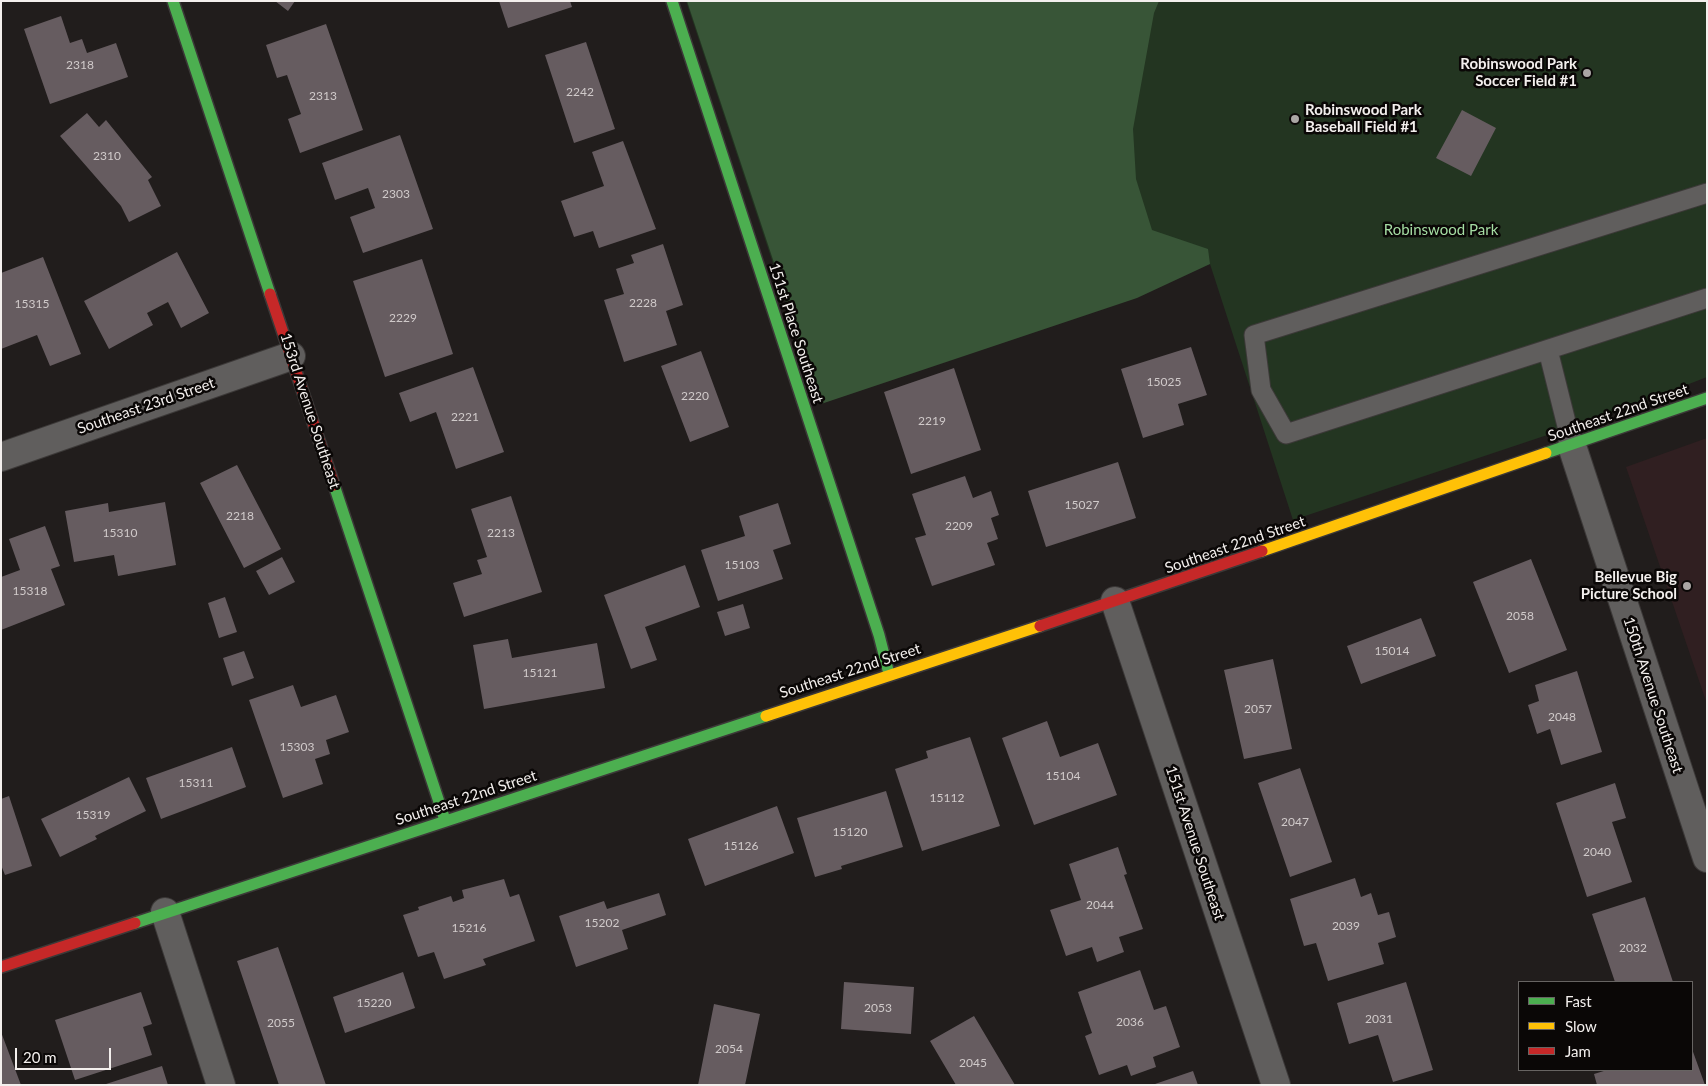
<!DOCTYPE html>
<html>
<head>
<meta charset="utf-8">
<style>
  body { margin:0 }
  #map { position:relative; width:1708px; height:1086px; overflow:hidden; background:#211d1c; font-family:Lato,sans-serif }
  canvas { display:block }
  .frame { position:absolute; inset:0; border:2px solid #f3efed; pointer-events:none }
  .legend { position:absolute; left:1518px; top:981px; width:175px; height:90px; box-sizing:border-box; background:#0a0706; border:1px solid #676462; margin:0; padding:6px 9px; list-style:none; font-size:15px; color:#f3efed }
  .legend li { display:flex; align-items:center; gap:10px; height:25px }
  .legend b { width:25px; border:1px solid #676462 }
  .scale { position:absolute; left:15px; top:1048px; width:96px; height:22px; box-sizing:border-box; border:2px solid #f3efed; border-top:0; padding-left:6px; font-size:15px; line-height:18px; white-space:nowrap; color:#f3efed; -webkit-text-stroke:4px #0a0706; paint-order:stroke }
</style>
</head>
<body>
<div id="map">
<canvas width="1708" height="1086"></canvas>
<div class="frame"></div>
<ul class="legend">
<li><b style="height:6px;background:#4caf50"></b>Fast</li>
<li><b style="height:6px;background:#ffc107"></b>Slow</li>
<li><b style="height:6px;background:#c62828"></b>Jam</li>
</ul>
<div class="scale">20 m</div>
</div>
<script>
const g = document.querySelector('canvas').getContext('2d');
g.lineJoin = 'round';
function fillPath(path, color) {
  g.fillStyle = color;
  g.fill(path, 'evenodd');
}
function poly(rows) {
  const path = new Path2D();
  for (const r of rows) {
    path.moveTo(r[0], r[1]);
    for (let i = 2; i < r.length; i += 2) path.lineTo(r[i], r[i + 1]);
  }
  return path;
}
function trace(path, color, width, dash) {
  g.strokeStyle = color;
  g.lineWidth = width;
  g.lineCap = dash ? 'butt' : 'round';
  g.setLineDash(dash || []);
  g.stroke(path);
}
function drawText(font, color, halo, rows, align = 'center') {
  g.font = font + ' Lato,sans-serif';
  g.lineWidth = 5;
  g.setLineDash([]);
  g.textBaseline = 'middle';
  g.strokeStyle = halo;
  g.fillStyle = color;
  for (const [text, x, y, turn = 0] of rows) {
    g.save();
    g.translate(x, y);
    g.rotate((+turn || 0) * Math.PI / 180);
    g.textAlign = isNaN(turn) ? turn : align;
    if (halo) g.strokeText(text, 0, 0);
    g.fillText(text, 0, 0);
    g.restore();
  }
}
fillPath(poly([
  [1707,438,1707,704,1626,467]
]), '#301f21');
fillPath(poly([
  [686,1,1707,1,1707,377,1622,410,1293,520,1210,264,818,399]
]), '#233521');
fillPath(poly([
  [687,1,1159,1,1154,13,1133,129,1136,179,1152,230,1208,249,1210,264,1137,298,821,404]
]), '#385537');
fillPath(poly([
  [275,1,295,1,288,11],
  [499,1,570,1,572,7,508,28],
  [61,16,70,43,82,39,87,53,116,43,128,77,50,104,24,29],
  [326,24,363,130,300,153,288,119,301,114,287,75,277,78,266,45],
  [586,42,615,129,574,143,545,55],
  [1462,110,1496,128,1471,176,1436,158],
  [87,113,99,127,106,120,152,177,148,180,161,206,129,222,121,206,60,136],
  [400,135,433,229,363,253,350,217,375,208,368,188,335,200,322,163],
  [623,141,656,229,599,248,593,231,574,237,561,201,604,186,592,152],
  [663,244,683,305,666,311,677,345,624,362,604,300,624,294,616,269,634,263,631,255],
  [177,252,209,313,181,328,168,302,147,313,153,325,109,349,84,301],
  [43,257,81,354,50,366,37,335,1,349,1,273],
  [422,259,453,354,385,377,353,281],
  [1191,347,1207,395,1178,404,1184,425,1143,438,1121,369],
  [701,351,729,427,690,442,661,366],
  [473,367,504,452,456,469,436,412,410,422,399,393],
  [954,368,981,450,911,474,884,392],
  [1118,462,1136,518,1046,547,1028,491],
  [237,465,281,549,244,568,200,483],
  [965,476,973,498,991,491,999,515,991,518,998,539,987,543,995,565,932,586,915,538,926,535,912,494],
  [511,496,542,592,464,617,453,583,482,574,477,560,487,557,471,509],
  [165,502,176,565,118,576,114,555,74,562,65,511,108,503,109,512],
  [778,503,791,544,773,550,783,579,718,601,701,550,745,536,739,516],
  [45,526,60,566,51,569,65,605,1,630,1,577,20,570,9,539],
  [282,557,295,582,269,595,256,571],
  [1531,559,1567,650,1509,673,1473,582],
  [685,565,700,607,645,627,657,660,631,669,604,595],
  [225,597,237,632,219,638,208,603],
  [743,604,750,628,725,636,717,612],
  [1421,618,1436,656,1361,684,1347,646],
  [508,639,512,658,597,643,605,688,484,709,473,645],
  [244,651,254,678,232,686,223,658],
  [1273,659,1292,749,1244,759,1224,670],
  [1577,671,1602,752,1561,765,1550,729,1537,734,1528,705,1539,701,1535,685],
  [293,685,301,707,336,695,349,732,326,740,330,754,315,759,323,784,283,798,249,700],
  [1047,721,1060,757,1098,743,1117,795,1034,825,1002,738],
  [970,737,1000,826,922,851,895,769,928,758,926,751],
  [232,747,246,787,161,819,146,778],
  [1300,768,1332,862,1290,877,1258,783],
  [129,777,146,811,95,836,97,839,60,857,41,819],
  [1615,783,1626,818,1612,822,1632,882,1587,897,1556,803],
  [886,791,903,847,841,866,842,869,815,877,797,818],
  [9,796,32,866,5,875,1,865,1,799],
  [777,806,794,853,705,886,688,839],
  [1118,847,1127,874,1124,875,1143,929,1119,937,1124,952,1097,962,1092,947,1066,956,1050,910,1081,900,1069,864],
  [1355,878,1361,897,1371,893,1378,915,1389,912,1396,937,1378,943,1384,964,1328,981,1316,943,1304,946,1290,899],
  [504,879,510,897,519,894,535,941,483,959,486,965,444,979,434,952,418,957,403,915,419,910,418,907,451,896,453,902,464,898,462,890],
  [659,893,666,915,622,930,628,949,576,967,559,916,604,901,607,909],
  [1645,897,1673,982,1615,982,1592,914],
  [278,947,326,1085,279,1085,237,961],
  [1140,970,1154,1010,1166,1006,1180,1047,1153,1057,1156,1067,1131,1076,1127,1065,1099,1075,1085,1036,1092,1033,1078,992],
  [403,972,415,1008,345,1033,333,997],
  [844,982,914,987,911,1034,841,1029],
  [1406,982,1433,1070,1393,1082,1378,1035,1349,1044,1337,1003],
  [141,992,152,1024,143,1027,152,1055,75,1080,55,1020],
  [714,1004,760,1014,745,1085,698,1085],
  [974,1016,1015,1085,956,1085,930,1041],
  [1,1032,21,1085,1,1085],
  [1692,1049,1705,1085,1597,1085,1594,1074,1607,1070,1692,1070],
  [162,1066,168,1085,106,1085,106,1084],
  [1193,1071,1198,1085,1156,1085,1155,1084]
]), '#665c60');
const lane = poly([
  [1707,193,1254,335,1261,390,1286,434,1707,298],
  [1548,350,1572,446]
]);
const street = poly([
  [1572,446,1707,858],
  [1,457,291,356],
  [1115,601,1276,1085],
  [165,912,221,1085]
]);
const fast = poly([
  [173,1,270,294],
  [672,1,879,635,889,674],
  [1546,453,1707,398],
  [334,485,445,820],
  [135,923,766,716]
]);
const slow = poly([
  [1262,551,1546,453],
  [766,716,1040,626]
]);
const jam = poly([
  [270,294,334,485],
  [1040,626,1262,551],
  [1,967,135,923]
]);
trace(lane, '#3c3938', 21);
trace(street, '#3c3938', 30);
trace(fast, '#3c3938', 14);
trace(slow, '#3c3938', 14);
trace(jam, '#3c3938', 14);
trace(lane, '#605e5d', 19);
trace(street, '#605e5d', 28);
trace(fast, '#4caf50', 11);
trace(slow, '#ffc107', 11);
trace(jam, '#c62828', 11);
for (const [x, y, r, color] of [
  [1587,73,5,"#aaa6a4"],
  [1295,119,5,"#aaa6a4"],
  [1687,586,5,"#aaa6a4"]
]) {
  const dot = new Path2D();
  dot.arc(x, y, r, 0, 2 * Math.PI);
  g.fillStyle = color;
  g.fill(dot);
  trace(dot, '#0a0706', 2);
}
drawText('12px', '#d0caca', null, [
  ["2318",80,65],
  ["2242",580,92],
  ["2313",323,96],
  ["2310",107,156],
  ["2303",396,194],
  ["2228",643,303],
  ["15315",32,304],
  ["2229",403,318],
  ["15025",1164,382],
  ["2220",695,396],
  ["2221",465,417],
  ["2219",932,421],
  ["15027",1082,505],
  ["2218",240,516],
  ["2209",959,526],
  ["15310",120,533],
  ["2213",501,533],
  ["15103",742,565],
  ["15318",30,591],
  ["2058",1520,616],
  ["15014",1392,651],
  ["15121",540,673],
  ["2057",1258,709],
  ["2048",1562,717],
  ["15303",297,747],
  ["15104",1063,776],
  ["15311",196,783],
  ["15112",947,798],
  ["15319",93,815],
  ["2047",1295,822],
  ["15120",850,832],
  ["15126",741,846],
  ["2040",1597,852],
  ["2044",1100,905],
  ["15202",602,923],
  ["2039",1346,926],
  ["15216",469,928],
  ["2032",1633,948],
  ["15220",374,1003],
  ["2053",878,1008],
  ["2031",1379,1019],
  ["2036",1130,1022],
  ["2055",281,1023],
  ["2054",729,1049],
  ["2045",973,1063]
]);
drawText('bold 15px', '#f3efed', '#0a0706', [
  ["Robinswood Park",1577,64],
  ["Soccer Field #1",1577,81],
  ["Robinswood Park",1305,110,"left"],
  ["Baseball Field #1",1305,127,"left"],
  ["Bellevue Big",1677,577],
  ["Picture School",1677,594]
], 'right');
drawText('15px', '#a5dda3', '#0a0706', [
  ["Robinswood Park",1441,230]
]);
drawText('15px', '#f3efed', '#0a0706', [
  ["151st Place Southeast",796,333,72],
  ["Southeast 23rd Street",146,406,-19],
  ["153rd Avenue Southeast",310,411,72],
  ["Southeast 22nd Street",1618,413,-19],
  ["Southeast 22nd Street",1235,545,-19],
  ["Southeast 22nd Street",850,671,-18],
  ["150th Avenue Southeast",1653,695,72],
  ["Southeast 22nd Street",466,798,-18],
  ["151st Avenue Southeast",1195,843,72]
]);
</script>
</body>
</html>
